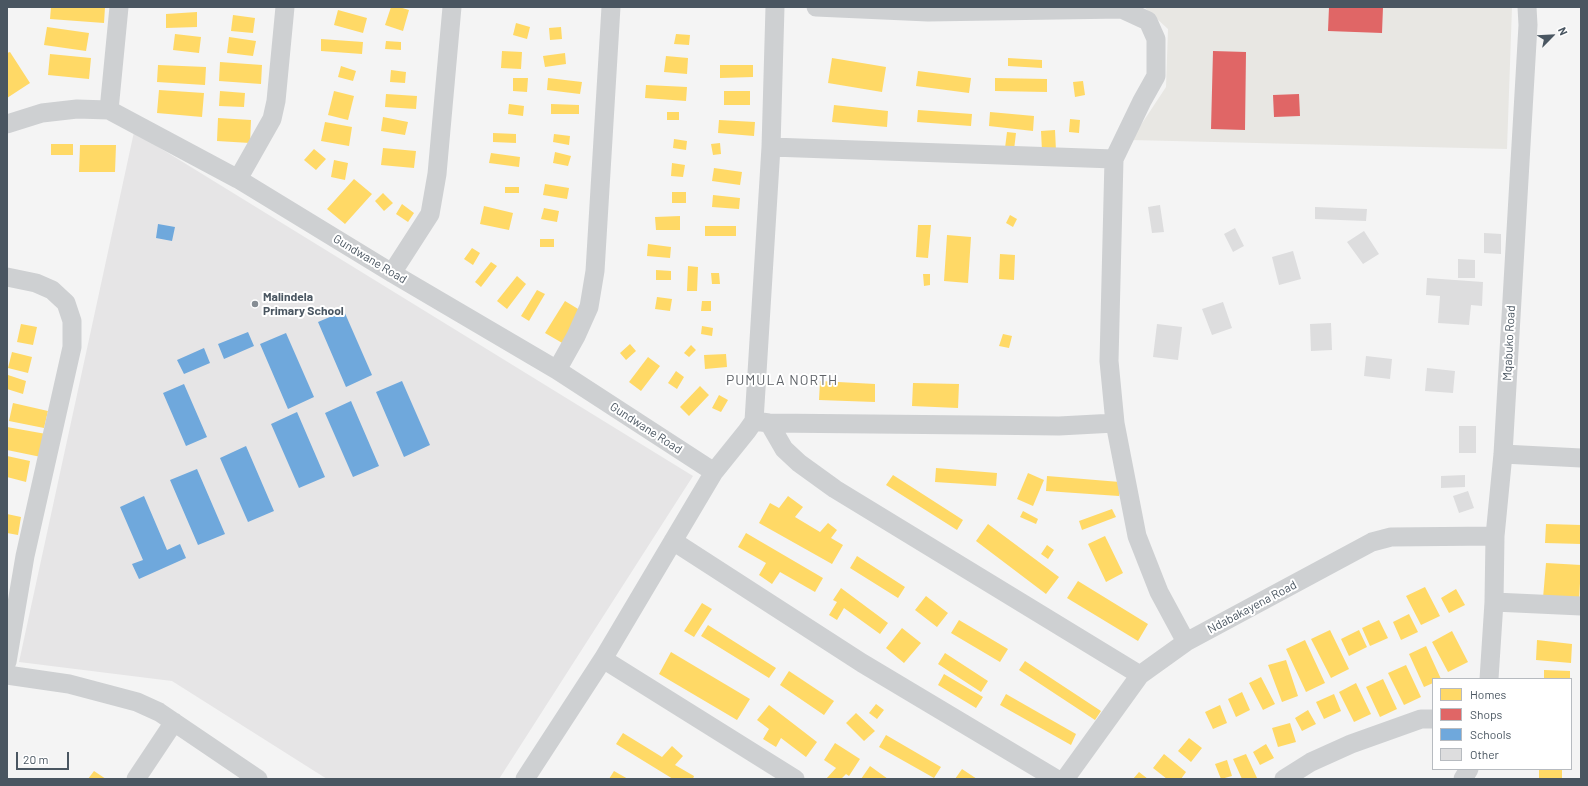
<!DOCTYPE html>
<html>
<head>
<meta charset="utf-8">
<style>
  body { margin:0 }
  #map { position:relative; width:1588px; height:786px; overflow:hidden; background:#f4f4f4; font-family:Barlow,sans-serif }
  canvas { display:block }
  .frame { position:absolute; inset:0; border:8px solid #4a5661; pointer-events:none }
  .legend { position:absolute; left:1432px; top:678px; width:140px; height:92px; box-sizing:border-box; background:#fff; border:1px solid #b7bbc0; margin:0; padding:5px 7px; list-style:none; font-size:12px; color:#4a5661 }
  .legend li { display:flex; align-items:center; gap:8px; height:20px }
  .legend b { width:20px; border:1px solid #b7bbc0 }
  .north { position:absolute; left:1532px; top:16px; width:40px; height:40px; -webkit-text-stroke:3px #fff; paint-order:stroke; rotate:66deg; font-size:11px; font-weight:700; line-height:16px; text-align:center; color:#4a5661 }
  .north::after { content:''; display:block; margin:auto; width:14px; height:18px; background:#4a5661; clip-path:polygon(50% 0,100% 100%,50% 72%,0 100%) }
  .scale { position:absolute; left:16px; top:752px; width:53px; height:18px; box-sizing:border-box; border:2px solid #4a5661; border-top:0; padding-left:5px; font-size:12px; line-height:14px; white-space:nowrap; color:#4a5661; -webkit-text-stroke:3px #fff; paint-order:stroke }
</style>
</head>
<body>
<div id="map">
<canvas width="1588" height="786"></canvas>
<div class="frame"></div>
<ul class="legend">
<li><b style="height:11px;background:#ffd966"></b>Homes</li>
<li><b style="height:11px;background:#e06666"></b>Shops</li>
<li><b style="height:11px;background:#6fa8dc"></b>Schools</li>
<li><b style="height:11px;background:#ddddde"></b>Other</li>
</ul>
<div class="north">N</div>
<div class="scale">20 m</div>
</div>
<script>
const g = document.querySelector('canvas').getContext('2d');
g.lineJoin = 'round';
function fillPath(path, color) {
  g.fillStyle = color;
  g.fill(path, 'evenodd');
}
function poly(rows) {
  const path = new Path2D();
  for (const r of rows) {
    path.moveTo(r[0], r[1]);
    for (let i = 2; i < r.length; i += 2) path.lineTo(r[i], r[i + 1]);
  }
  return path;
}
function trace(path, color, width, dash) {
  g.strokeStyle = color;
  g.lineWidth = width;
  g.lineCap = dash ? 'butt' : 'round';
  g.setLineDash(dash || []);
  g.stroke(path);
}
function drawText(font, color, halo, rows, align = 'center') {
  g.font = font + ' Barlow,sans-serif';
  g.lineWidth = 4;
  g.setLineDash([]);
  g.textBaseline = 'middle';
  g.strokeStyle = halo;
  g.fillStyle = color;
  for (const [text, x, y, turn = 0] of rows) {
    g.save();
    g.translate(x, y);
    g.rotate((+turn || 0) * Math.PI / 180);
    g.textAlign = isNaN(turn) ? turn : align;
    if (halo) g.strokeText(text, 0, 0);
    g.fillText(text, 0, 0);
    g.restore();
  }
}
fillPath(poly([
  [1144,7,1512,7,1507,149,1131,140,1166,87,1168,29]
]), '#e8e7e3');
fillPath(poly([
  [134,132,693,476,499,779,327,779,172,681,19,662]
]), '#e6e5e6');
fillPath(poly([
  [51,7,105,7,104,23,50,19],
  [391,7,399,7,409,10,403,31,385,25],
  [338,10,367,18,363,33,334,25],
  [197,12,197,27,166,28,166,14],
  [233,15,255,18,253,33,231,31],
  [516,23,530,27,527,39,513,35],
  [47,27,89,33,86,51,44,45],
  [561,27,562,39,550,40,549,28],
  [175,34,201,37,199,53,173,50],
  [676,34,690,35,689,45,674,44],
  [229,37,256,41,253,56,227,53],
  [321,39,363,42,362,54,321,51],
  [386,41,401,42,401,50,385,49],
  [502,51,522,52,521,69,501,68],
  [10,52,30,83,7,98,7,53],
  [565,53,566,64,545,67,543,56],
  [50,54,91,58,89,79,48,75],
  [666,56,688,58,687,74,664,72],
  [832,58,886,67,882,92,828,83],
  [1008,58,1042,60,1042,68,1008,66],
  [220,62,262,65,261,84,219,81],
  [158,65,206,67,205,85,157,82],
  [720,65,753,65,753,77,720,78],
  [341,66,356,71,353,81,338,77],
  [391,70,406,72,405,83,390,82],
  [918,71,971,78,969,93,916,86],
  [513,78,528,78,527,92,513,91],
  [548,78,582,82,580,94,547,90],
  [995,78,1047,79,1047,92,995,91],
  [1083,81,1085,95,1075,97,1073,82],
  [646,85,687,87,686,101,645,98],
  [159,90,204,93,202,117,157,113],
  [220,91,245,93,244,107,219,106],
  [334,91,354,96,348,120,328,115],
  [724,91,750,91,750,105,724,105],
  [386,94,417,96,416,109,385,107],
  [509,104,524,106,523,116,508,114],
  [551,104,579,105,579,114,551,114],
  [834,105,888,111,887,127,832,122],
  [918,110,972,114,971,126,917,122],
  [667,112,679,112,679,120,667,120],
  [990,112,1034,116,1033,131,989,126],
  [383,117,408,122,405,135,381,131],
  [218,118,251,120,250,143,217,141],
  [1070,119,1080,120,1079,133,1069,132],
  [719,120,755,122,754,136,718,133],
  [325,122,352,127,349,146,321,141],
  [1055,130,1056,151,1042,151,1041,131],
  [1007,132,1016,133,1014,150,1005,148],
  [493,133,516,134,516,143,493,142],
  [554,134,570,136,569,145,553,142],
  [674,139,687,141,686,150,673,148],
  [720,143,721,154,713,155,711,144],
  [51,144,73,144,73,155,51,155],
  [80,145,116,145,115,172,79,172],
  [383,148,416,151,414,168,381,165],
  [314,149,326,159,316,170,304,160],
  [555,152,571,156,568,166,553,163],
  [491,153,520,157,519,167,489,163],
  [334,160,348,163,345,180,331,177],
  [672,163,685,165,683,177,671,176],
  [714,168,742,172,740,185,712,181],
  [354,179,372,194,345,224,327,209],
  [545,184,569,188,567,199,543,195],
  [505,187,519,187,519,193,505,193],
  [672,192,686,192,686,203,672,203],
  [383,193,393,203,384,211,375,201],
  [713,195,740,198,739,209,712,207],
  [402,204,414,213,408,222,396,214],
  [484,206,513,213,509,230,480,224],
  [544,208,559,211,557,222,541,219],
  [1010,215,1017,219,1013,227,1006,223],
  [680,216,680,230,656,230,655,217],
  [918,225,931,225,928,258,916,257],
  [705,226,736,226,736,236,705,236],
  [947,235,971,237,968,283,944,281],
  [540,239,554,239,554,247,540,247],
  [648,244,671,247,670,258,647,256],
  [472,248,480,253,473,265,464,259],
  [1000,254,1015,255,1014,280,999,279],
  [491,262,497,266,481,287,475,282],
  [688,266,698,267,697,291,687,291],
  [656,270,671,271,671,280,656,280],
  [711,273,719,273,720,284,712,284],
  [923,274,930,274,930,285,924,286],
  [517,276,526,284,507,309,497,301],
  [537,290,545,294,529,321,521,316],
  [657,297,672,299,670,311,655,309],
  [565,301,583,312,564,344,545,333],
  [702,301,711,301,711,311,701,311],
  [21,324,37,327,33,345,17,342],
  [702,326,713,328,712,336,701,334],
  [1003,334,1012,336,1009,348,999,346],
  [630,344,636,351,626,360,620,353],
  [691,345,696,350,689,357,684,353],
  [12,352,32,357,28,373,8,368],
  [726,354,727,367,705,369,704,355],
  [648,357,660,366,641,391,629,382],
  [676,371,684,377,677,389,668,383],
  [8,375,26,381,23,394,7,389],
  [820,381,875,384,875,402,819,400],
  [913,383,959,384,958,408,912,406],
  [700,386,709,395,689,416,680,407],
  [719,395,728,400,721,412,712,408],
  [13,403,48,411,44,428,9,421],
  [7,427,46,434,41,457,7,450],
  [7,456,30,461,26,482,7,477],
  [936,468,997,473,996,486,935,482],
  [1028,473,1044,480,1033,506,1017,499],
  [893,475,963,520,957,530,886,485],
  [1047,476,1120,482,1119,496,1046,491],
  [788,496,803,507,795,517,820,532,828,523,837,530,831,538,843,545,832,564,759,523,770,503,779,508],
  [1112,509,1116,517,1082,530,1079,521],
  [1023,511,1038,519,1036,524,1020,517],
  [7,514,21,517,18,535,7,533],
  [988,524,1059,577,1046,594,976,541],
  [1546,524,1581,525,1581,544,1545,543],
  [746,533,823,578,815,592,780,572,772,584,759,575,766,563,738,547],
  [1105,536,1123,573,1106,582,1088,544],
  [1047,545,1054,550,1048,559,1041,554],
  [857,556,905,587,898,598,850,568],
  [1546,563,1581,565,1579,601,1543,598],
  [1078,581,1148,624,1138,641,1067,598],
  [1425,587,1440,616,1421,625,1406,596],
  [841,588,888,623,880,634,844,608,837,620,829,615,837,602,833,600],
  [1456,589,1465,605,1449,613,1441,598],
  [926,596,948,613,937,627,915,610],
  [702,603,712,609,694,637,684,631],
  [1409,614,1418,632,1401,640,1393,622],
  [959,620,1008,649,1000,662,951,633],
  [1379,620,1388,638,1370,646,1362,628],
  [708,625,776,668,769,678,701,636],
  [902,628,921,643,904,663,886,648],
  [1330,630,1349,669,1331,678,1311,639],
  [1359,630,1367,647,1349,656,1341,639],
  [1452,631,1468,662,1448,672,1432,642],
  [1305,640,1325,683,1306,692,1286,649],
  [1537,640,1572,644,1571,663,1536,660],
  [1426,646,1441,679,1433,679,1433,683,1424,687,1409,654],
  [671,652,750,699,737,720,659,674],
  [945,653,988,681,981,692,938,664],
  [1286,660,1298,696,1282,702,1268,665],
  [1025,661,1101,711,1095,720,1019,670],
  [1406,665,1421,697,1404,705,1388,673],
  [1544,670,1570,671,1570,679,1544,679],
  [789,671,834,701,824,715,780,685],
  [944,674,983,697,976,708,938,685],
  [1261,677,1275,704,1263,710,1249,683],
  [1383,679,1397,709,1380,717,1366,687],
  [1356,683,1371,714,1354,722,1339,692],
  [1242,692,1250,710,1236,717,1228,699],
  [1006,694,1076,734,1071,745,1000,705],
  [1334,694,1341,711,1324,719,1316,702],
  [876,704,884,710,877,719,869,713],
  [769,705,817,742,806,757,781,738,776,747,763,739,769,729,757,720],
  [1220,705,1227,723,1213,729,1205,712],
  [1308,710,1316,724,1302,731,1295,718],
  [856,713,875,731,864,741,846,723],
  [1290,723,1296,742,1278,747,1272,728],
  [623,733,662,757,672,746,683,756,675,765,694,776,693,779,673,779,616,744],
  [886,735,941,767,934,778,879,747],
  [1189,738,1202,748,1191,762,1178,751],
  [835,743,860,759,849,776,846,774,841,779,826,779,836,768,824,760],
  [1266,744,1274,758,1260,765,1253,752],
  [1164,754,1186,772,1181,779,1167,779,1153,768],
  [1246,754,1257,778,1255,779,1242,779,1233,759],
  [1227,760,1232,776,1221,779,1215,764],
  [870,766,888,779,861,779],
  [962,769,977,779,955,779],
  [1539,769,1562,769,1562,779,1539,779],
  [94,771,106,779,88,779],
  [614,771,628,779,609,779],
  [1139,772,1148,779,1133,779]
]), '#ffd966');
fillPath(poly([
  [1329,7,1383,7,1382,33,1328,31],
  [1213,51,1246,52,1245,130,1211,129],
  [1299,94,1300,116,1274,117,1273,95]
]), '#e06666');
fillPath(poly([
  [158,224,175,227,172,241,156,238],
  [344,311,372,375,346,387,318,322],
  [248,332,254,346,224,359,218,344],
  [286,333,314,397,288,409,260,344],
  [204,348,210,363,184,374,177,360],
  [402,381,430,445,404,457,376,392],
  [184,384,207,437,186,446,163,393],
  [351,401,379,466,353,477,325,413],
  [297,412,325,477,299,488,271,424],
  [246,446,274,511,248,522,220,458],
  [197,469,225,534,198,545,170,480],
  [144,496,167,550,180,544,186,558,139,579,132,564,143,560,120,507]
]), '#6fa8dc');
fillPath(poly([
  [1160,205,1164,232,1152,233,1148,207],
  [1315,207,1367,209,1366,221,1315,219],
  [1235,228,1244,246,1233,252,1224,234],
  [1364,231,1379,254,1363,264,1347,242],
  [1484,233,1501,234,1501,254,1484,253],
  [1293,251,1301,279,1279,285,1272,257],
  [1458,259,1475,260,1475,278,1458,278],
  [1427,278,1483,282,1482,306,1471,305,1469,325,1438,323,1440,296,1426,295],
  [1223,302,1232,328,1212,335,1202,309],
  [1331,323,1332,350,1311,351,1310,324],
  [1157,324,1182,327,1178,360,1153,357],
  [1366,356,1392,359,1390,379,1364,376],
  [1427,368,1455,371,1453,393,1425,391],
  [1459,426,1476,426,1476,453,1459,453],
  [1465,475,1465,487,1441,488,1441,476],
  [1468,491,1474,508,1459,513,1453,496]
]), '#ddddde');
trace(poly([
  [816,7,928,12,1122,9,1148,21,1156,39,1156,76,1142,101,1114,159,1109,361,1115,423],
  [109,110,119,7],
  [7,124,42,113,77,109,109,110,238,179,392,273,557,370,714,472],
  [771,147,1114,159],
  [238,179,272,119,276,101,285,7],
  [392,273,430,214,437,174,452,7],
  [7,277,36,283,52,290,66,303,72,321,72,347,25,556,7,662],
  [557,370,576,336,589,307,595,271,611,7],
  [754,421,769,423,975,425,1059,426,1115,423,1137,536,1159,592,1186,642],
  [769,423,784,449,799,463,835,489,1140,675],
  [1503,454,1581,458],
  [673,541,862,663,1056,779],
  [1494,602,1581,606],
  [603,659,795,779],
  [7,675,69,684,137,702,159,712,258,779],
  [1489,679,1494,602,1495,536,1503,454,1528,25,1527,7],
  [136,779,174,722],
  [525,779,603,659,714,472,747,431,754,421,771,147,775,7],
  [1065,779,1140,675,1186,642,1372,542,1391,537,1495,536],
  [1284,779,1311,762,1351,744,1421,719,1433,719],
  [1463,779,1469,769]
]), '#ced0d2', 19);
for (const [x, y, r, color] of [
  [255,304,4,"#868d94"]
]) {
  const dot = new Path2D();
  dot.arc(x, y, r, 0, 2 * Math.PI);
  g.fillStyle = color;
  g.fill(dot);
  trace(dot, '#fff', 1.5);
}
drawText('12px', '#4a5661', '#fff', [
  ["Gundwane Road",370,259,31],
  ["Mqabuko Road",1509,343,-87],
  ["Gundwane Road",646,428,33],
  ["Ndabakayena Road",1252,607,-28]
]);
drawText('bold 12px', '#4a5661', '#fff', [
  ["Malindela",263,297],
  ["Primary School",263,311]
], 'left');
g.letterSpacing = '1px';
drawText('14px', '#5f6368', '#fff', [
  ["PUMULA NORTH",782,380]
]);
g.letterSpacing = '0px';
</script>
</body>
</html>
